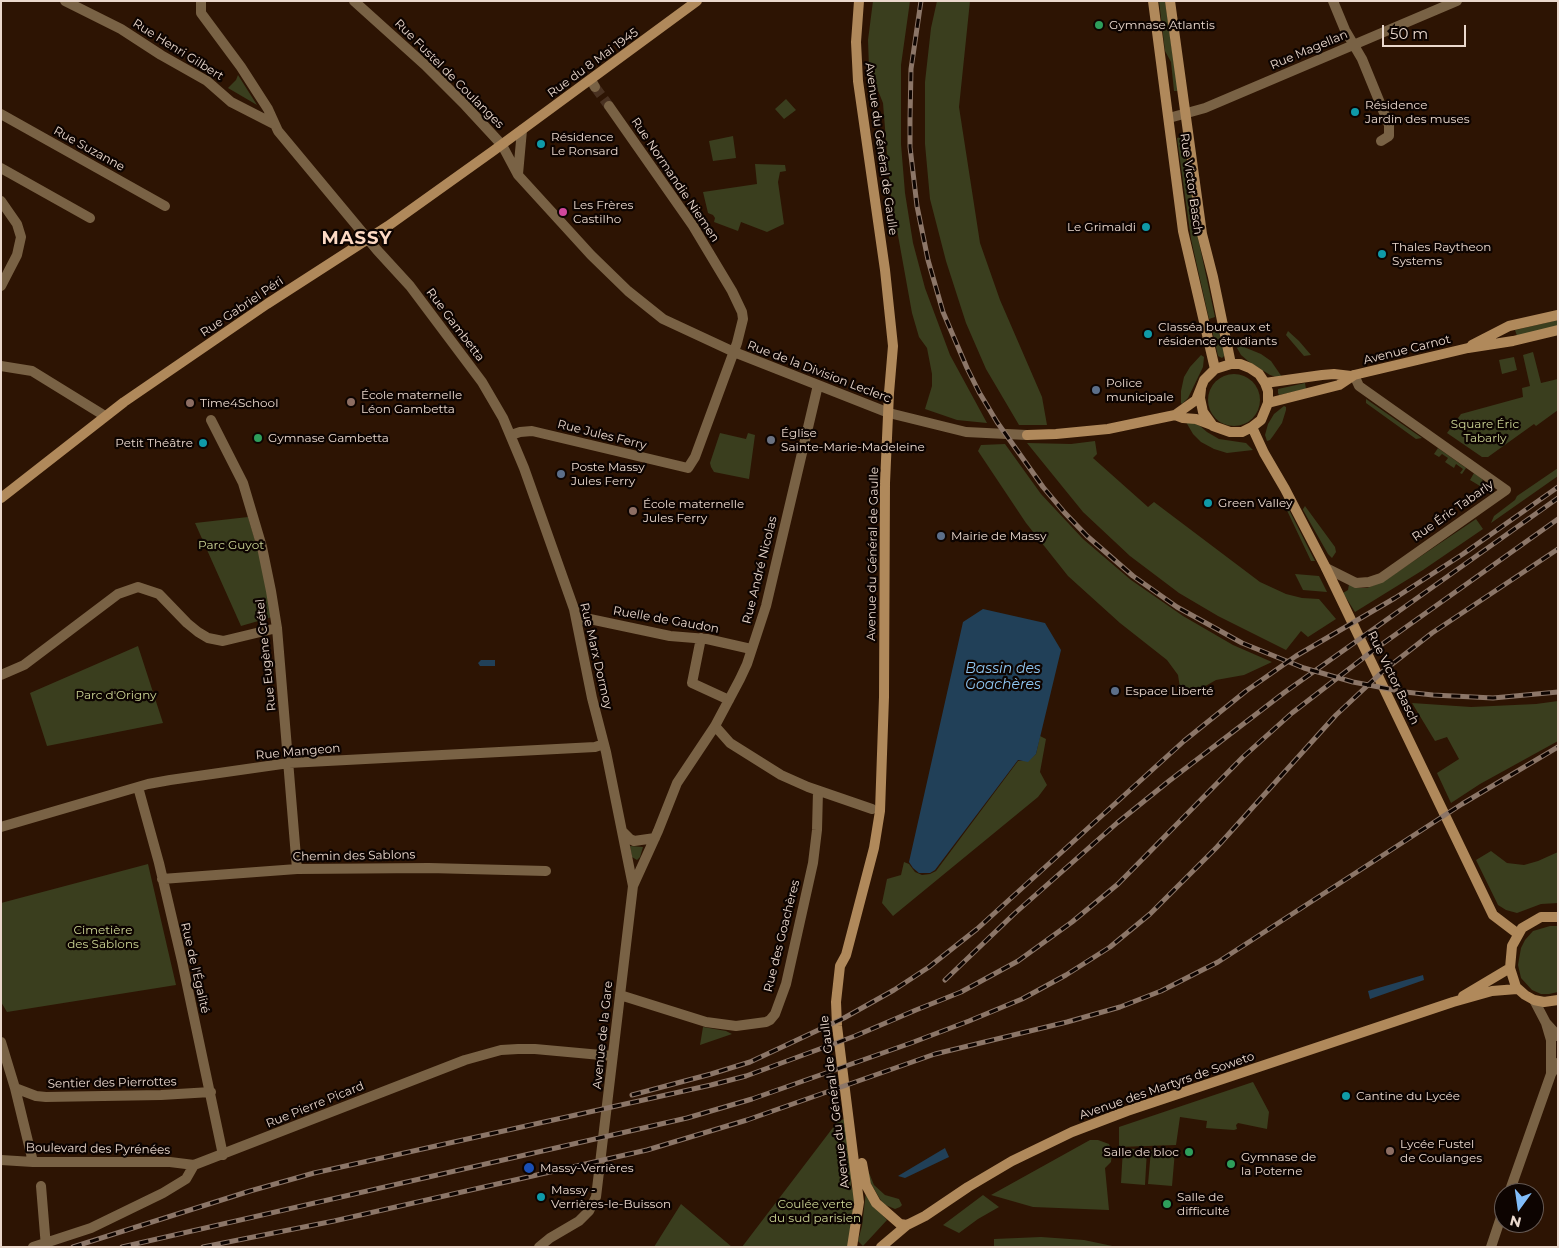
<!DOCTYPE html>
<html>
<head>
<meta charset="utf-8">
<style>
  body { margin:0 }
  #map { position:relative; width:1559px; height:1248px; overflow:hidden; background:#2d1403; font-family:Montserrat,sans-serif }
  canvas { display:block }
  .frame { position:absolute; inset:0; border:2px solid #ead8cd; pointer-events:none }
  .north { position:absolute; left:1494px; top:1183px; width:50px; height:50px; box-sizing:border-box; background:#0d0401; border:1px solid #655953; border-radius:50%; rotate:194deg; font-size:14px; font-weight:700; line-height:20px; text-align:center; color:#ead8cd }
  .north::after { content:''; display:block; margin:auto; width:18px; height:22px; background:#81bdfa; clip-path:polygon(50% 0,100% 100%,50% 72%,0 100%) }
  .scale { position:absolute; left:1382px; top:25px; width:84px; height:22px; box-sizing:border-box; border:2px solid #ead8cd; border-top:0; padding-left:6px; font-size:15px; line-height:18px; white-space:nowrap; color:#ead8cd; -webkit-text-stroke:4px #0d0401; paint-order:stroke }
</style>
</head>
<body>
<div id="map">
<canvas width="1559" height="1248"></canvas>
<div class="frame"></div>
<div class="north">N</div>
<div class="scale">50 m</div>
</div>
<script>
const g = document.querySelector('canvas').getContext('2d');
g.lineJoin = 'round';
function fillPath(path, color) {
  g.fillStyle = color;
  g.fill(path, 'evenodd');
}
function poly(rows) {
  const path = new Path2D();
  for (const r of rows) {
    if (r.length === 3) {
      path.moveTo(r[0] + r[2], r[1]);
      path.arc(r[0], r[1], r[2], 0, 2 * Math.PI);
      continue;
    }
    path.moveTo(r[0], r[1]);
    for (let i = 2; i < r.length; i += 2) path.lineTo(r[i], r[i + 1]);
  }
  return path;
}
function trace(path, color, width, dash) {
  g.strokeStyle = color;
  g.lineWidth = width;
  g.lineCap = dash ? 'butt' : 'round';
  g.setLineDash(dash || []);
  g.stroke(path);
}
function drawText(font, color, halo, rows, align = 'center') {
  g.font = font + ' Montserrat,sans-serif';
  g.lineWidth = 4.5;
  g.setLineDash([]);
  g.textBaseline = 'middle';
  g.strokeStyle = halo;
  g.fillStyle = color;
  for (const [text, x, y, turn = 0] of rows) {
    g.save();
    g.translate(x, y);
    g.rotate((+turn || 0) * Math.PI / 180);
    g.textAlign = isNaN(turn) ? turn : align;
    if (halo) g.strokeText(text, 0, 0);
    g.fillText(text, 0, 0);
    g.restore();
  }
}
fillPath(poly([
  [873,1,910,1,901,65,901,144,905,193,913,243,925,288,950,355,987,423,957,420,925,409,932,386,932,374,927,348,919,337,912,313,890,191,883,103,869,68,868,40],
  [937,1,970,1,959,107,980,243,1000,300,1042,397,1047,425,1019,425,986,369,966,323,946,261,930,199,925,144,925,82,931,28],
  [1159,1,1165,1,1178,91,1174,91,1171,62,1165,51],
  [238,75,257,105,228,88,236,80],
  [786,99,796,110,784,119,775,109],
  [733,136,736,158,713,161,709,141],
  [1183,137,1198,238,1215,317,1209,319,1191,239,1177,138],
  [755,164,785,165,786,171,780,172,778,182,784,224,767,232,741,222,738,231,714,222,715,218,713,215,708,213,703,192,757,184],
  [1558,320,1558,326,1517,336,1515,330],
  [1218,328,1225,355,1222,358,1218,356,1212,330],
  [1288,331,1299,341,1311,355,1304,356,1286,335],
  [1239,345,1261,354,1271,361,1282,377,1276,377,1270,375,1248,361,1241,355,1237,348],
  [1533,352,1541,383,1558,379,1558,410,1536,426,1534,424,1488,457,1482,457,1447,433,1461,414,1523,397,1522,388,1530,386,1523,355],
  [1201,355,1204,357,1203,367,1188,398,1182,404,1181,403,1181,391,1184,377,1190,367],
  [1514,357,1517,370,1502,374,1499,360],
  [1234,400,26],
  [1305,383,1306,389,1279,395,1278,393,1278,389],
  [1366,399,1422,438,1416,439,1366,403],
  [1284,406,1286,407,1286,410,1282,423,1273,436,1270,440,1267,441,1265,435,1268,424,1274,414],
  [1189,421,1200,426,1207,432,1219,439,1246,443,1253,450,1227,453,1214,449,1201,442,1193,434,1186,422],
  [720,433,746,439,748,433,755,435,749,479,714,472,711,467,710,463],
  [1095,441,1097,454,1093,458,1148,507,1154,502,1260,582,1286,594,1302,598,1319,599,1336,619,1308,637,1301,631,1286,650,1218,616,1179,593,1130,556,1083,512,1027,443,1071,444],
  [1005,444,1041,494,1083,539,1131,580,1183,616,1233,645,1272,662,1244,675,1216,680,1195,692,1180,688,1178,675,1167,660,1120,623,1068,576,1026,523,978,451,981,445],
  [1438,448,1466,468,1462,474,1460,473,1463,469,1456,464,1454,468,1445,462,1448,458,1442,454,1439,457,1434,454],
  [1558,468,1558,476,1491,523,1494,516,1515,500,1517,496],
  [1474,473,1482,479,1485,489,1470,480],
  [1283,498,1315,561,1311,561,1282,500],
  [1305,506,1335,547,1336,552,1332,558,1328,554,1303,510,1303,509],
  [248,517,260,557,272,617,241,626,195,523],
  [1476,519,1483,529,1423,570,1355,612,1343,593,1348,590,1349,584,1358,588,1367,588,1384,581],
  [1295,574,1319,576,1327,592,1303,590],
  [138,646,163,723,47,746,30,693],
  [1558,701,1558,741,1480,784,1451,803,1437,773,1459,759,1447,737,1435,741,1412,703,1471,707,1536,704],
  [1040,736,1046,739,1040,772,1047,785,1038,797,893,916,882,903,887,879,901,875,904,862,909,864,915,872,922,875,930,874,936,871,1018,761,1028,761,1036,754],
  [630,846,643,847,640,857,637,860,632,857],
  [1491,851,1507,863,1524,865,1538,861,1558,852,1558,903,1541,904,1517,913,1506,910,1498,905,1476,860],
  [148,864,176,985,7,1012,1,1002,1,903],
  [1550,926,1558,926,1558,992,1549,994,1541,994,1532,990,1521,978,1518,965,1519,959,1521,948,1525,940,1533,931],
  [703,1027,726,1031,732,1034,700,1045],
  [1253,1082,1269,1112,1267,1129,1238,1123,1236,1125,1237,1129,1234,1130,1206,1128,1207,1121,1180,1117,1176,1145,1119,1147,1119,1127],
  [844,1119,852,1165,851,1185,855,1197,848,1247,742,1247,838,1121],
  [1090,1140,1098,1140,1109,1144,1112,1152,1111,1162,1105,1168,1109,1210,1033,1207,991,1195],
  [1123,1148,1147,1150,1145,1185,1121,1183],
  [1151,1150,1175,1151,1172,1186,1148,1184],
  [867,1168,874,1185,885,1195,899,1199,902,1205,900,1207,895,1209,883,1204,867,1177],
  [866,1191,875,1207,887,1220,863,1246,858,1241,862,1226],
  [983,1195,999,1207,978,1219,959,1233,943,1225],
  [681,1204,732,1247,654,1247],
  [1041,1237,1084,1240,1117,1247,994,1247,994,1239]
]), '#3a3e1e');
fillPath(poly([
  [983,609,1045,623,1061,650,1036,754,1028,762,1018,760,935,870,930,873,919,873,913,868,909,862,963,622],
  [481,660,495,660,495,666,480,666,478,663],
  [1423,975,1424,980,1370,999,1368,991],
  [945,1148,949,1157,905,1178,898,1176]
]), '#214058');
trace(poly([
  [595,87,609,106]
]), '#493121', 10, [10, 5]);
trace(poly([
  [65,1,121,29,161,55,207,81,231,102,274,124],
  [201,1,201,13,241,67,268,109,278,131,377,250,410,286,482,382,503,418,524,468,574,609,592,698,606,752,633,886],
  [354,1,425,65,465,105,502,145,518,175,591,255,628,291,663,319,734,352,889,413,966,432,1027,435],
  [1333,1,1345,30,1362,59,1389,125,1389,136,1381,141],
  [591,80,595,87],
  [1,114,165,206],
  [1169,118,1205,108,1457,1],
  [1,168,90,218],
  [518,174,522,130],
  [1,201,17,224,21,237,17,255,1,286],
  [1,366,32,371,105,416],
  [211,420,243,483,262,547,271,591,277,628,297,869],
  [511,435,520,432,532,431,688,468,695,457,737,343,743,319,742,312,732,291,693,226,609,106],
  [1326,568,1356,583,1369,582,1381,578,1506,490,1359,386,1354,375],
  [577,622,585,618,670,636,707,639,751,649],
  [701,638,692,683,729,700],
  [1,675,24,665,118,594,138,587,159,594,187,623,198,632,208,638,223,641,277,628],
  [715,726,730,743,781,775,808,787,872,809],
  [138,787,159,863,182,961,223,1155],
  [1,827,148,784,170,780,289,763,595,747,604,744],
  [622,831,630,839,634,841,655,838],
  [162,879,297,869,429,868,546,871],
  [620,995,706,1022,736,1026,766,1022,770,1020,775,1014,786,984,813,863,817,830,818,791],
  [1534,1000,1546,1023,1558,1036],
  [1546,1023,1551,1040,1551,1074],
  [1,1042,15,1088,33,1162],
  [15,1088,36,1096,46,1097,161,1095,211,1092],
  [1,1160,33,1162,170,1162,194,1165],
  [41,1186,46,1247],
  [1509,1193,1551,1074,1558,1063],
  [33,1247,91,1228,163,1193,186,1179,194,1165,465,1060,501,1050,518,1049,535,1049,612,1056],
  [539,1247,550,1238,579,1221,589,1211,596,1197,633,886,658,831,677,783,715,726,740,679,747,664,766,606,818,385],
  [1491,1247,1504,1208]
]), '#796245', 10);
trace(poly([
  [1153,1,1183,231,1215,369],
  [1170,1,1202,234,1213,277,1231,364],
  [1472,345,1509,326,1558,315],
  [1265,383,1322,375,1334,374,1351,376],
  [1268,403,1339,385,1354,375,1468,348,1513,341,1558,330],
  [1175,415,1183,418,1196,419,1212,425],
  [1252,427,1264,453,1285,489,1326,568,1493,915,1518,934],
  [1027,435,1056,434,1108,429,1175,415,1196,400,1204,380,1215,369,1231,364,1240,364,1250,368,1259,374,1265,383,1268,391,1268,403,1261,420,1252,427,1242,432,1230,432,1213,426,1203,412,1200,398,1201,389],
  [1,498,124,402,267,304,388,226,493,151,697,1],
  [1558,917,1541,917,1522,928,1512,946,1510,968,1516,987,1525,995,1534,1000,1544,1002,1558,1000],
  [1463,996,1510,968],
  [862,1163,866,1185,876,1203,900,1224,907,1225],
  [852,1247,859,1202,837,1026,836,1002,840,966,846,955,874,848,880,811,884,697,885,483,889,393,893,346,885,270,858,81,856,42,859,1],
  [881,1247,907,1225,925,1216,968,1187,1012,1161,1072,1132,1127,1111,1453,1002,1492,991,1517,989]
]), '#b0895b', 10);
const rail = poly([
  [921,1,911,69,910,120,910,147,917,206,928,260,943,312,967,368,979,392,997,422,1043,487,1064,512,1087,536,1133,576,1177,607,1242,643,1304,668,1353,682,1405,692,1433,695,1493,698,1558,692],
  [945,980,1014,914,1117,823,1169,781,1285,692,1558,498],
  [632,1095,711,1074,750,1062,844,1018,894,990,929,967,977,929,1184,741,1246,691,1296,656,1395,598,1463,554,1558,487],
  [73,1247,250,1191,314,1173,711,1085,746,1076,855,1036,916,1010,961,992,1018,961,1072,922,1118,884,1243,757,1292,713,1371,652,1558,519],
  [122,1247,687,1118,752,1099,911,1043,969,1021,1022,999,1066,975,1110,947,1150,914,1217,847,1336,715,1382,672,1432,633,1558,549],
  [203,1247,334,1221,647,1150,747,1120,935,1054,1067,1022,1120,1007,1161,991,1218,962,1462,804,1558,747]
]);
trace(rail, '#8c7668', 5);
trace(rail, '#0d0401', 3, [9]);
for (const [x, y, r, color] of [
  [1099,25,5,"#2e9e5b"],
  [1355,112,5,"#0f9aa8"],
  [541,144,5,"#0f9aa8"],
  [563,212,5,"#d1479c"],
  [1146,227,5,"#0f9aa8"],
  [1382,254,5,"#0f9aa8"],
  [1148,334,5,"#0f9aa8"],
  [1096,390,5,"#5c6f8a"],
  [351,402,5,"#8d6e63"],
  [190,403,5,"#8d6e63"],
  [258,438,5,"#2e9e5b"],
  [771,440,5,"#6b7280"],
  [203,443,5,"#0f9aa8"],
  [561,474,5,"#5c6f8a"],
  [1208,503,5,"#0f9aa8"],
  [633,511,5,"#8d6e63"],
  [941,536,5,"#5c6f8a"],
  [1115,691,5,"#5c6f8a"],
  [1346,1096,5,"#0f9aa8"],
  [1390,1151,5,"#8d6e63"],
  [1189,1152,5,"#2e9e5b"],
  [1231,1164,5,"#2e9e5b"],
  [529,1168,6,"#1a4fb4"],
  [541,1197,5,"#0f9aa8"],
  [1167,1204,5,"#2e9e5b"]
]) {
  const dot = new Path2D();
  dot.arc(x, y, r, 0, 2 * Math.PI);
  g.fillStyle = color;
  g.fill(dot);
  trace(dot, '#0d0401', 2);
}
drawText('12px', '#ead8cd', '#0d0401', [
  ["Gymnase Atlantis",1109,25],
  ["Résidence",1365,105],
  ["Jardin des muses",1365,119],
  ["Résidence",551,137],
  ["Le Ronsard",551,151],
  ["Les Frères",573,205],
  ["Castilho",573,219],
  ["Le Grimaldi",1136,227,"right"],
  ["Thales Raytheon",1392,247],
  ["Systems",1392,261],
  ["Classéa bureaux et",1158,327],
  ["résidence étudiants",1158,341],
  ["Police",1106,383],
  ["municipale",1106,397],
  ["École maternelle",361,395],
  ["Léon Gambetta",361,409],
  ["Time4School",200,403],
  ["Église",781,433],
  ["Sainte-Marie-Madeleine",781,447],
  ["Gymnase Gambetta",268,438],
  ["Petit Théâtre",193,443,"right"],
  ["Poste Massy",571,467],
  ["Jules Ferry",571,481],
  ["Green Valley",1218,503],
  ["École maternelle",643,504],
  ["Jules Ferry",643,518],
  ["Mairie de Massy",951,536],
  ["Espace Liberté",1125,691],
  ["Cantine du Lycée",1356,1096],
  ["Lycée Fustel",1400,1144],
  ["de Coulanges",1400,1158],
  ["Salle de bloc",1179,1152,"right"],
  ["Gymnase de",1241,1157],
  ["la Poterne",1241,1171],
  ["Massy-Verrières",540,1168],
  ["Massy -",551,1190],
  ["Verrières-le-Buisson",551,1204],
  ["Salle de",1177,1197],
  ["difficulté",1177,1211]
], 'left');
drawText('12px', '#ead8cd', '#0d0401', [
  ["Rue Henri Gilbert",178,50,32],
  ["Rue Magellan",1309,50,-23],
  ["Rue du 8 Mai 1945",593,63,-36],
  ["Rue Fustel de Coulanges",449,74,45],
  ["Rue Suzanne",89,149,29],
  ["Avenue du Général de Gaulle",881,149,82],
  ["Rue Normandie Niemen",675,180,56],
  ["Rue Victor Basch",1191,184,82],
  ["Rue Gabriel Péri",242,307,-34],
  ["Rue Gambetta",455,325,53],
  ["Avenue Carnot",1407,350,-14],
  ["Rue de la Division Leclerc",819,372,21],
  ["Rue Jules Ferry",602,435,14],
  ["Rue Éric Tabarly",1453,511,-35],
  ["Avenue du Général de Gaulle",873,554,-89],
  ["Rue André Nicolas",760,570,-76],
  ["Ruelle de Gaudon",666,620,10],
  ["Rue Eugène Crétel",266,655,-96],
  ["Rue Marx Dormoy",596,656,77],
  ["Rue Victor Basch",1393,678,64],
  ["Rue Mangeon",298,752,-5],
  ["Chemin des Sablons",354,856,-1],
  ["Rue des Goachères",782,936,-76],
  ["Rue de l'Égalité",195,968,77],
  ["Avenue de la Gare",603,1035,-84],
  ["Sentier des Pierrottes",112,1083,-1],
  ["Avenue des Martyrs de Soweto",1167,1086,-19],
  ["Avenue du Général de Gaulle",835,1102,-97],
  ["Rue Pierre Picard",315,1105,-22],
  ["Boulevard des Pyrénées",98,1149,1]
]);
drawText('12px', '#ccd594', '#0d0401', [
  ["Square Éric",1485,424],
  ["Tabarly",1485,438],
  ["Parc Guyot",231,545],
  ["Parc d'Origny",116,695],
  ["Cimetière",103,930],
  ["des Sablons",103,944],
  ["Coulée verte",815,1204],
  ["du sud parisien",815,1218]
]);
drawText('italic 14px', '#90c8f4', '#0d0401', [
  ["Bassin des",1003,669],
  ["Goachères",1003,685]
]);
g.letterSpacing = '1px';
drawText('bold 18px', '#fddac4', '#0d0401', [
  ["MASSY",357,239]
]);
g.letterSpacing = '0px';
</script>
</body>
</html>
